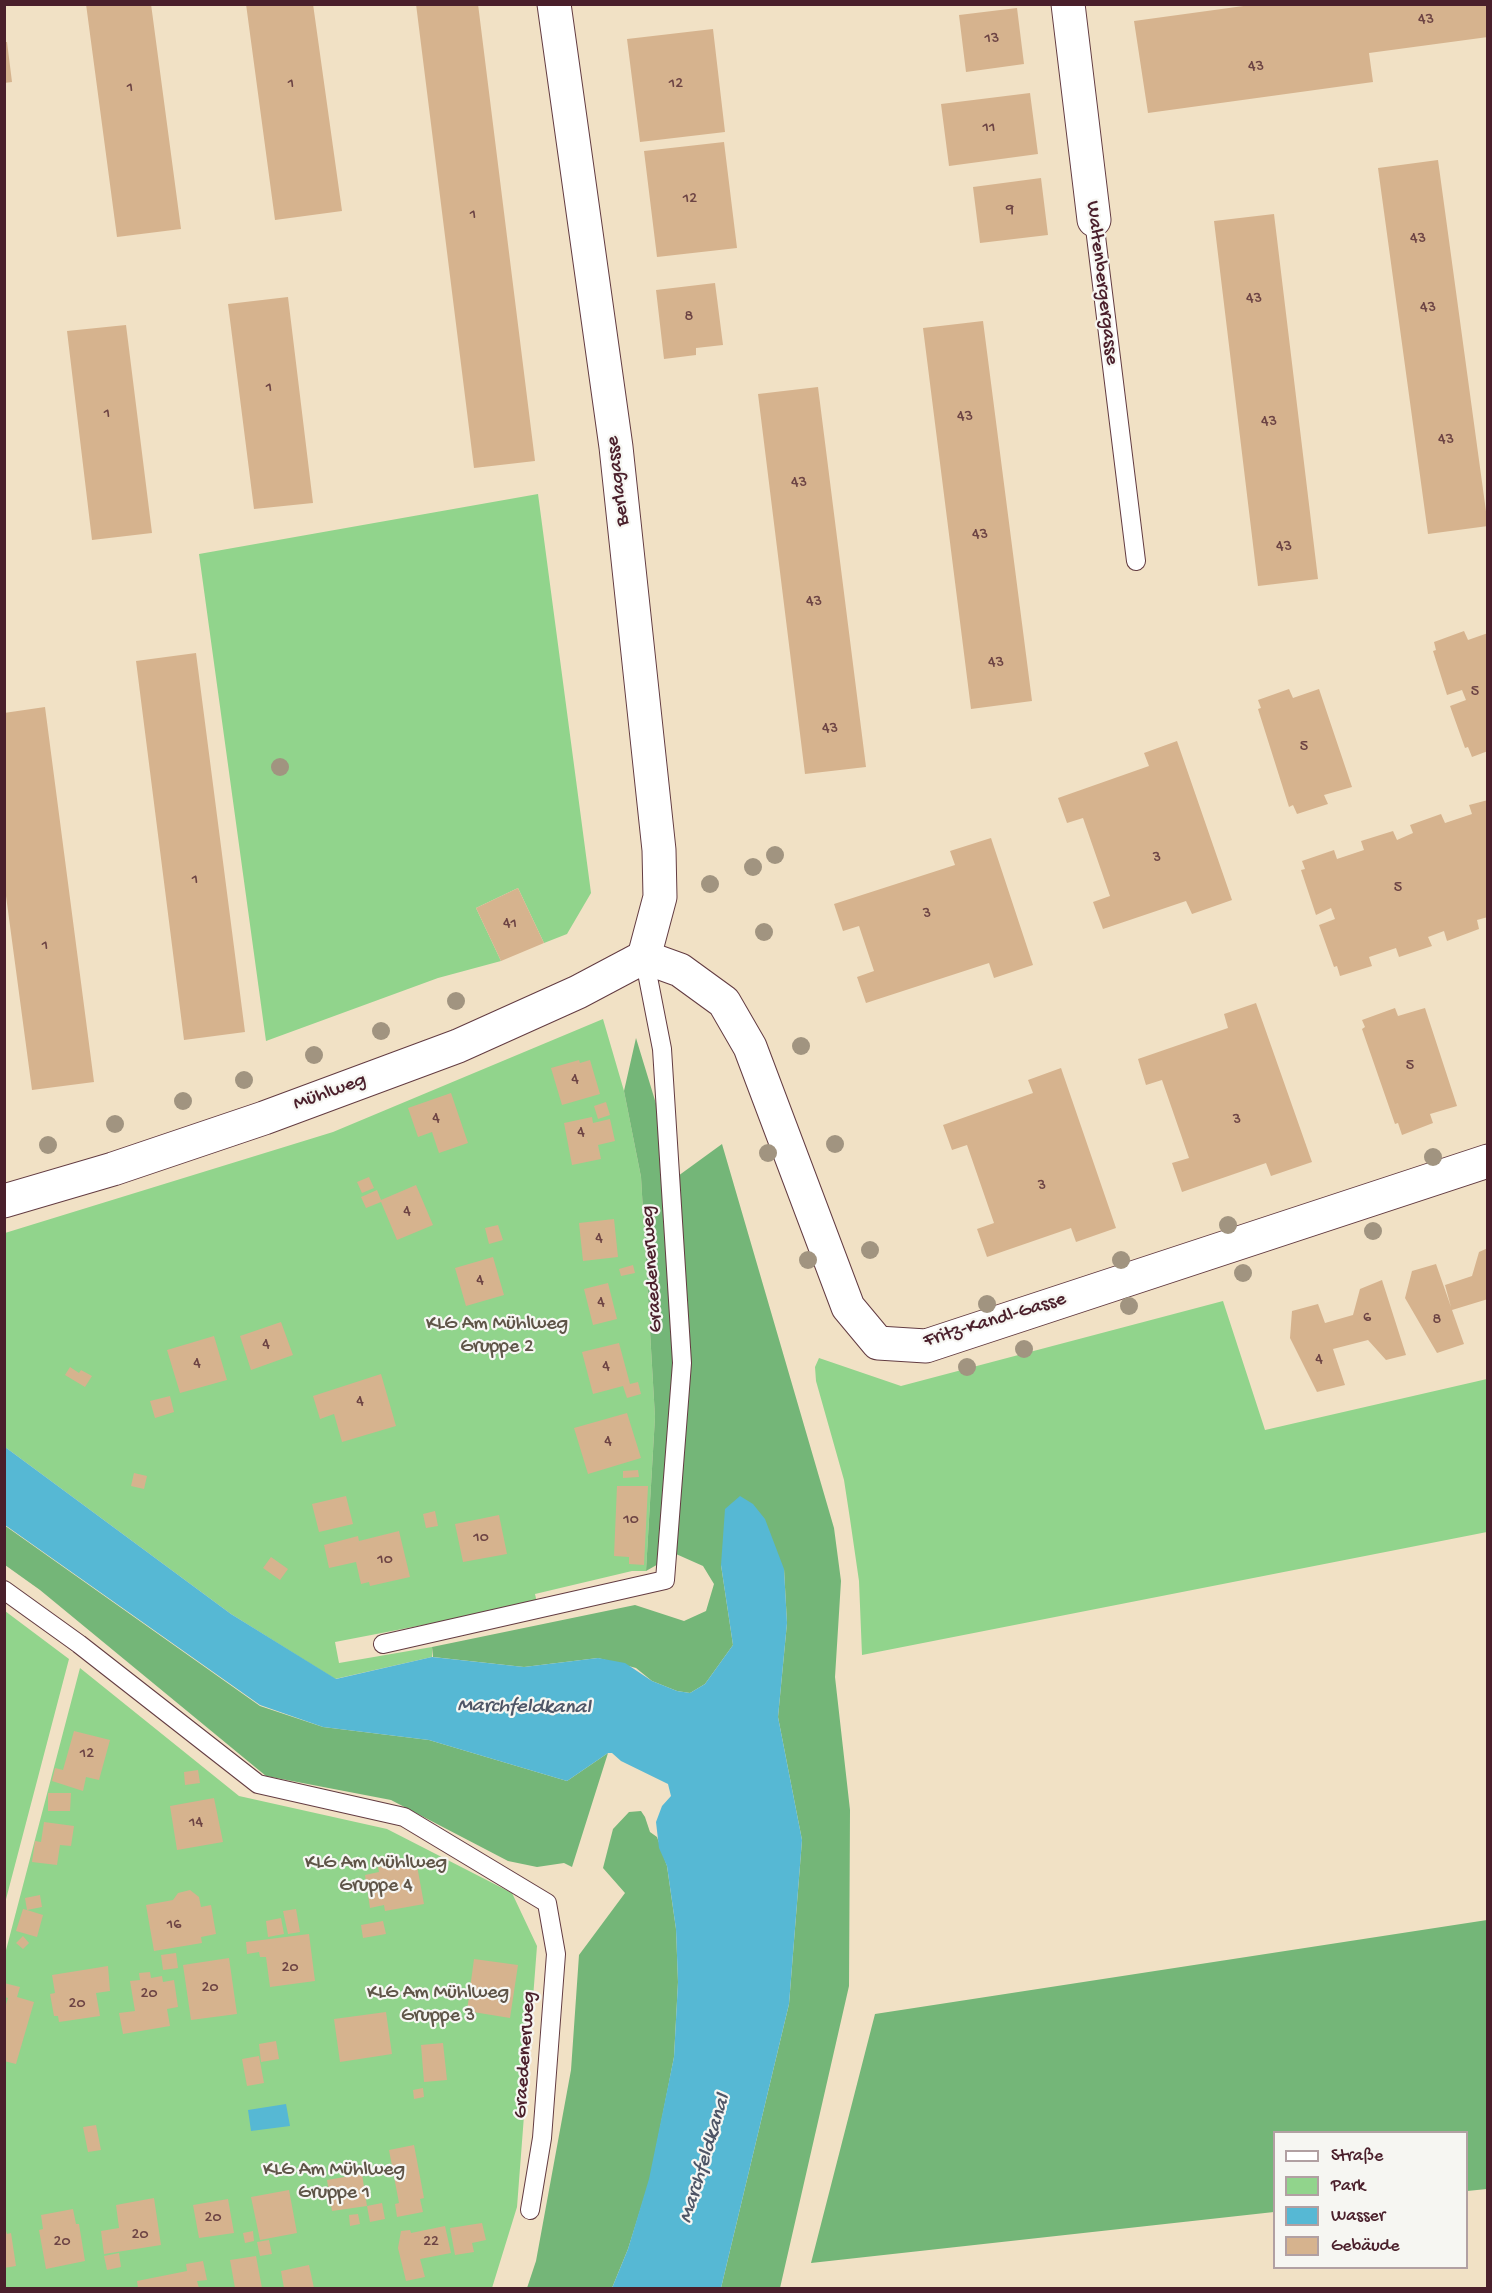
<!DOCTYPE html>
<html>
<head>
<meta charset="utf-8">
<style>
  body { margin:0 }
  #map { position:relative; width:1492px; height:2293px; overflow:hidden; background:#f1e1c5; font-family:"Gochi Hand",sans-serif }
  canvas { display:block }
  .frame { position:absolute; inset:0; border:6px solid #4a1f2b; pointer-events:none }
  .legend { position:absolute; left:1273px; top:2131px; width:195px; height:138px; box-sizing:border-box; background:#f6f6f2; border:2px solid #b1a0a2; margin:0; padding:8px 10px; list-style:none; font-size:18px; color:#4a1f2b }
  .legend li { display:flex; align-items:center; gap:12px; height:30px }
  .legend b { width:30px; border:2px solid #b1a0a2 }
</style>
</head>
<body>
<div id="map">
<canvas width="1492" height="2293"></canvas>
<div class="frame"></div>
<ul class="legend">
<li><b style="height:8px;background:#fff"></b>Straße</li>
<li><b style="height:16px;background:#91d48c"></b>Park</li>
<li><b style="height:16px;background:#56b8d4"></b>Wasser</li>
<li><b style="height:16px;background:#d6b38e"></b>Gebäude</li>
</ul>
</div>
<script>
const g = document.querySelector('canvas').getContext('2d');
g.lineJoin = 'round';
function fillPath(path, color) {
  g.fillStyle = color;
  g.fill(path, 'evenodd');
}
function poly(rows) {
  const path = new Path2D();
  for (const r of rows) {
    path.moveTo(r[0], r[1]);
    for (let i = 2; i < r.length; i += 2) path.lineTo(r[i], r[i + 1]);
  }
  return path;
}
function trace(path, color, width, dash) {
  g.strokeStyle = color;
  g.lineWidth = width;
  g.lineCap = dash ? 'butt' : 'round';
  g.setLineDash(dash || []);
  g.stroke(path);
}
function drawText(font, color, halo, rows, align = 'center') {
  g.font = font + ' "Gochi Hand",sans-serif';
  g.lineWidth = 4.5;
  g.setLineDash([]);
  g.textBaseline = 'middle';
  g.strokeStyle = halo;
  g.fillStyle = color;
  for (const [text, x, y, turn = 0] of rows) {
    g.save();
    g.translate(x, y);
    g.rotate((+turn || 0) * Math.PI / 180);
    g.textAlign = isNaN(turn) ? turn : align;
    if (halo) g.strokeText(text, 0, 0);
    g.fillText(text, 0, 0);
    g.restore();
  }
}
fillPath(poly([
  [538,494,591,893,567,934,544,943,518,888,476,908,501,961,438,978,266,1041,199,554],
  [603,1019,624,1091,641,1177,655,1417,646,1571,632,1571,535,1594,537,1603,335,1642,339,1663,432,1647,432,1657,335,1679,231,1614,5,1447,5,1233,333,1132],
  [1223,1301,1265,1430,1487,1379,1487,1532,862,1655,859,1581,850,1519,844,1480,816,1381,815,1367,819,1358,901,1386],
  [5,1611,69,1659,5,1903],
  [80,1668,239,1796,387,1829,512,1893,537,1946,517,2207,492,2288,5,2288,5,1954]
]), '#91d48c');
fillPath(poly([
  [636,1038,678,1176,722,1144,834,1528,841,1581,835,1677,850,1810,849,1986,780,2288,721,2288,789,2004,802,1840,778,1717,787,1623,784,1569,721,1565,733,1645,705,1684,690,1693,677,1691,652,1681,636,1668,598,1658,524,1667,433,1657,432,1647,635,1605,684,1621,706,1611,714,1584,703,1566,676,1554,646,1571,655,1417,641,1177,624,1091],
  [4,1525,260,1706,323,1727,429,1740,567,1781,608,1753,572,1867,564,1863,537,1867,508,1861,391,1800,266,1776,40,1590,5,1565],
  [641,1811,645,1817,650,1832,657,1837,667,1866,676,1929,678,1982,674,2057,650,2179,628,2249,612,2288,527,2288,536,2261,571,2070,579,1955,625,1893,603,1868,613,1829,629,1812],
  [1487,1920,1487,2189,1467,2191,1466,2132,1274,2132,1274,2212,811,2263,875,2014]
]), '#74b678');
fillPath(poly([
  [5,1447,231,1614,336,1679,432,1657,524,1667,598,1658,625,1663,652,1681,677,1691,690,1693,705,1684,733,1645,721,1565,725,1509,740,1496,753,1504,765,1519,784,1569,787,1623,778,1717,802,1840,789,2004,721,2288,612,2288,628,2249,649,2179,674,2057,678,1982,676,1929,667,1866,659,1848,656,1822,662,1806,671,1796,668,1784,621,1761,612,1753,608,1753,567,1781,429,1740,323,1727,260,1705,5,1525],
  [286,2104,290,2126,251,2131,248,2110]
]), '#56b8d4');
fillPath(poly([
  [86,4,151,4,181,229,117,237],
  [246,4,313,4,342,211,275,220],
  [416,4,478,4,535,461,474,468],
  [1258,4,1488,4,1488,37,1369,53,1373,82,1148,113,1134,21],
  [1017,8,1024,64,966,72,959,15],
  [713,29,725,132,640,142,627,39],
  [4,42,7,42,12,82,4,83],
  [1030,93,1038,154,949,166,941,104],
  [724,142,737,248,657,257,644,151],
  [1438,160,1488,526,1428,534,1378,168],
  [1041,178,1048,235,980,243,973,187],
  [1274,214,1318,579,1258,586,1214,221],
  [715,283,723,345,696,348,696,355,664,359,656,290],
  [288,297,313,503,254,509,228,304],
  [983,321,1032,701,971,709,923,328],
  [126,325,152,533,92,540,67,331],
  [818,387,866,767,805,774,758,394],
  [1464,631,1468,640,1488,633,1488,751,1472,757,1468,747,1465,748,1450,706,1466,700,1462,690,1447,695,1433,651,1436,650,1434,642],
  [196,653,245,1032,184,1040,136,661],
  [1289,689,1293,698,1319,689,1352,787,1324,795,1328,804,1297,814,1293,805,1289,807,1258,709,1261,708,1258,700],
  [45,707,94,1082,32,1090,4,881,4,713],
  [1177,741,1232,900,1192,914,1186,901,1103,929,1093,902,1110,896,1083,818,1067,823,1058,798,1149,766,1144,753],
  [1488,800,1488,917,1477,920,1479,929,1447,941,1444,931,1428,937,1432,946,1399,957,1396,948,1369,957,1372,966,1340,976,1337,966,1334,967,1319,925,1335,919,1331,908,1316,915,1301,870,1305,869,1302,861,1334,850,1337,859,1364,850,1361,841,1393,831,1397,840,1413,833,1410,825,1441,814,1445,823,1472,814,1469,805],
  [991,838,1033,965,994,978,989,963,866,1003,857,977,874,971,859,926,843,931,834,904,955,865,950,851],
  [518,888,544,943,501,961,476,908],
  [1256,1003,1312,1162,1271,1176,1266,1163,1182,1192,1172,1163,1189,1158,1162,1080,1146,1085,1138,1059,1228,1028,1224,1014],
  [1395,1008,1398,1016,1425,1008,1457,1106,1430,1114,1433,1123,1402,1135,1398,1123,1395,1124,1362,1029,1365,1027,1362,1020],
  [579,1060,580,1063,590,1060,600,1094,562,1105,551,1068],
  [1061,1068,1116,1228,1076,1242,1071,1228,987,1257,977,1229,994,1223,967,1145,952,1150,943,1125,1033,1093,1028,1080],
  [451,1093,468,1143,439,1153,432,1132,418,1137,408,1108],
  [606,1102,610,1115,598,1119,594,1106],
  [592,1117,593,1123,610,1119,615,1141,598,1145,601,1159,572,1165,564,1123],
  [369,1177,374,1188,362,1193,357,1182],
  [416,1185,433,1225,397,1240,381,1202,366,1208,361,1197,377,1190,381,1200],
  [614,1219,618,1257,583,1261,579,1223],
  [498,1225,503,1240,489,1244,485,1228],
  [1488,1248,1488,1299,1452,1310,1464,1344,1437,1353,1405,1298,1412,1271,1436,1264,1451,1307,1445,1285,1472,1276,1479,1252],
  [493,1257,504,1295,466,1306,455,1268],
  [633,1265,635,1273,621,1276,619,1269],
  [1382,1280,1406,1355,1386,1360,1368,1340,1333,1349,1345,1385,1317,1392,1290,1338,1292,1311,1318,1304,1325,1323,1353,1315,1360,1289],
  [608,1283,617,1319,593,1325,584,1289],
  [281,1322,293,1355,251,1370,240,1336],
  [214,1336,227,1380,180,1393,167,1350],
  [619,1343,630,1384,638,1382,641,1394,627,1398,623,1386,593,1394,582,1352],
  [70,1367,79,1373,81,1370,92,1376,85,1387,65,1375],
  [381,1374,396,1426,342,1442,334,1414,320,1419,313,1396],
  [170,1396,174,1412,155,1418,150,1401],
  [627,1413,641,1458,588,1474,574,1428],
  [638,1470,639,1477,623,1478,623,1471],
  [134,1473,147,1476,144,1489,131,1486],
  [617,1486,648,1486,644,1565,629,1564,629,1557,614,1556],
  [346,1496,353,1524,319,1532,312,1504],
  [435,1511,438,1526,426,1528,423,1514],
  [499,1515,507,1554,463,1562,455,1524],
  [399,1531,410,1577,370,1586,369,1582,361,1584,356,1562,329,1568,324,1545,358,1536,359,1541],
  [271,1557,288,1569,280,1580,263,1568],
  [74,1731,110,1740,99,1780,86,1777,83,1791,52,1781,55,1768,63,1770],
  [198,1770,200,1783,185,1785,184,1772],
  [48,1793,71,1793,70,1811,48,1811],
  [214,1798,223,1842,177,1850,170,1806],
  [44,1822,74,1826,71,1846,60,1845,57,1865,32,1862,35,1841,41,1842],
  [416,1860,424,1904,385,1911,384,1905,370,1908,365,1875,379,1872,378,1867],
  [190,1890,199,1897,201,1907,211,1905,216,1934,201,1937,202,1943,154,1951,146,1905,173,1900,178,1893],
  [40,1895,42,1907,27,1910,43,1915,37,1937,16,1931,23,1909,27,1910,25,1898],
  [296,1909,300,1932,288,1934,283,1911],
  [281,1918,284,1934,268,1937,266,1921],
  [383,1921,386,1934,363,1938,361,1925],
  [309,1934,315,1981,270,1987,266,1957,260,1957,259,1952,247,1954,246,1942],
  [23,1936,29,1943,23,1949,16,1943],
  [176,1953,178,1968,163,1970,161,1955],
  [229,1958,237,2014,191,2020,183,1965],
  [474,1959,518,1965,510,2018,467,2011],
  [108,1966,110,1991,96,1993,100,2016,59,2022,58,2016,54,2016,50,1994,55,1993,52,1975],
  [150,1972,151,1978,162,1976,163,1982,174,1980,178,2007,167,2009,170,2026,123,2034,119,2013,135,2011,130,1981,140,1980,139,1973],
  [4,1983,20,1987,17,1997,34,2002,16,2064,4,2061,4,2011,8,1998,4,1997],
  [386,2012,392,2054,340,2062,334,2019],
  [276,2041,279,2059,261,2062,259,2044],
  [443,2043,447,2080,424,2082,421,2045],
  [259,2056,264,2083,247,2086,242,2059],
  [423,2088,424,2097,414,2099,413,2090],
  [96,2125,101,2150,88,2152,83,2127],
  [414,2145,424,2198,420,2199,423,2212,397,2217,395,2204,399,2203,389,2150],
  [362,2174,367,2206,332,2211,327,2180],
  [289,2190,297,2233,260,2240,251,2197],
  [154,2198,161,2245,104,2254,101,2231,119,2228,116,2205],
  [228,2199,234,2233,199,2238,193,2205],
  [382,2203,385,2219,370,2222,367,2206],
  [73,2209,76,2224,79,2224,85,2261,46,2269,39,2230,43,2229,41,2215],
  [358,2214,360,2224,350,2226,349,2215],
  [482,2223,486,2240,472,2243,474,2252,455,2255,450,2228],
  [4,2225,7,2234,11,2233,16,2266,4,2268],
  [445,2226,451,2253,420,2259,425,2277,406,2281,398,2248,401,2231,410,2230,411,2233],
  [253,2231,254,2241,245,2243,243,2233],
  [269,2240,272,2254,260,2256,257,2242],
  [119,2253,121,2267,107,2270,104,2256],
  [256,2256,262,2288,235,2288,230,2260],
  [203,2261,207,2280,197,2281,199,2288,138,2288,137,2281,187,2271,186,2264],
  [309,2265,314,2288,284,2288,281,2271]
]), '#d6b38e');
const lane = poly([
  [1094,220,1136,561],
  [4,1590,79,1644,258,1784,404,1817,547,1903,556,1954,542,2138,530,2210],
  [383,1644,665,1580,682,1363,662,1049,644,957]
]);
const street = poly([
  [554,4,616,447,659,850,660,897,644,957],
  [1068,4,1094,220],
  [644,957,680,970,724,1002,750,1047,848,1307,878,1343,926,1346,1488,1161],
  [4,1201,113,1169,264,1118,458,1046,578,992,644,957]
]);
trace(lane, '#633c42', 20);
trace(street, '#633c42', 35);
trace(lane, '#fff', 18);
trace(street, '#fff', 33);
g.fillStyle = '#a19480';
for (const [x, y] of [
  [280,767],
  [775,855],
  [753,867],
  [710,884],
  [764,932],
  [456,1001],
  [381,1031],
  [801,1046],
  [314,1055],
  [244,1080],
  [183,1101],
  [115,1124],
  [835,1144],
  [48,1145],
  [768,1153],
  [1433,1157],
  [1228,1225],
  [1373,1231],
  [870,1250],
  [808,1260],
  [1121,1260],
  [1243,1273],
  [987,1304],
  [1129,1306],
  [1024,1349],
  [967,1367]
]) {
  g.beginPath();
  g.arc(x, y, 9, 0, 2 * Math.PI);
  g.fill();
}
drawText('16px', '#6d4444', null, [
  ["43",1426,21],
  ["13",992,40],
  ["43",1256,68],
  ["1",291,85],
  ["12",676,85],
  ["1",130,89],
  ["11",989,129],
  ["12",690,200],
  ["9",1010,211],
  ["1",473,216],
  ["43",1418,240],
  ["43",1254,300],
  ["43",1428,309],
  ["8",689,318],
  ["1",269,389],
  ["1",107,415],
  ["43",965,418],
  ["43",1269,423],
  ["43",1446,441],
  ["43",799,484],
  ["43",980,536],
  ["43",1284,548],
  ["43",814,603],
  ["43",996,664],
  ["5",1475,693],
  ["43",830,730],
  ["5",1304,748],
  ["3",1157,859],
  ["1",195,881],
  ["5",1398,889],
  ["3",927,915],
  ["41",510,925],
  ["1",45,947],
  ["5",1410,1067],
  ["4",575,1081],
  ["4",436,1120],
  ["3",1237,1121],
  ["4",581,1134],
  ["3",1042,1187],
  ["4",407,1213],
  ["4",599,1240],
  ["4",480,1282],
  ["4",601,1304],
  ["6",1367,1319],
  ["8",1437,1321],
  ["4",266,1346],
  ["4",1319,1361],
  ["4",197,1365],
  ["4",606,1368],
  ["4",360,1403],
  ["4",608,1443],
  ["10",631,1521],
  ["10",481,1539],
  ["10",385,1561],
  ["12",87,1755],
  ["14",196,1824],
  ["16",174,1926],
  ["20",290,1969],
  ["20",210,1989],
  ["20",149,1995],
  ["20",77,2005],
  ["20",213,2219],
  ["20",140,2236],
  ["20",62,2243],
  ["22",431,2243]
]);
drawText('20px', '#4a1f2b', '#f6f6f2', [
  ["Waltenbergergasse",1101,283,83],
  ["Berlagasse",619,481,-97],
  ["Mühlweg",330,1093,-20],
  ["Graedenerweg",653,1269,-94],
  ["Fritz-Kandl-Gasse",995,1321,-17],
  ["Graedenerweg",526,2055,-86]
]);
drawText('20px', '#5f5548', '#f6f6f2', [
  ["KLG Am Mühlweg",497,1325],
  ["Gruppe 2",497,1348],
  ["KLG Am Mühlweg",376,1864],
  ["Gruppe 4",376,1887],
  ["KLG Am Mühlweg",438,1994],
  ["Gruppe 3",438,2017],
  ["KLG Am Mühlweg",334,2171],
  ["Gruppe 1",334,2194]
]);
drawText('italic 21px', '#4e5566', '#f6f6f2', [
  ["Marchfeldkanal",524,1708,1],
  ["Marchfeldkanal",706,2159,-73]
]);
</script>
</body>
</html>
